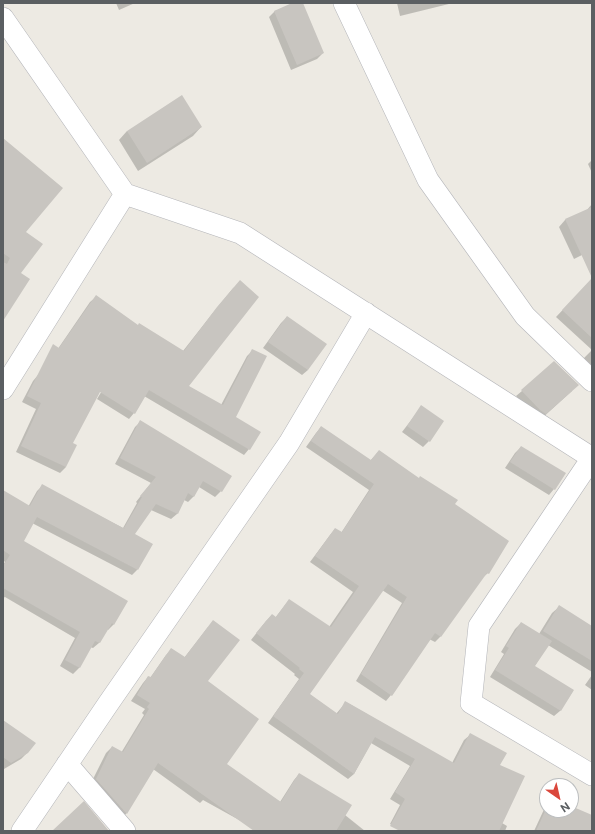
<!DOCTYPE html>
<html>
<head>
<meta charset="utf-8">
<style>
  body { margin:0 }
  #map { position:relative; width:595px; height:834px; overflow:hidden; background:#edeae3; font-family:"Public Sans",sans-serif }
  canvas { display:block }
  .frame { position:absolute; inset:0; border:4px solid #5b5f62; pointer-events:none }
  .north { position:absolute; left:539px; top:778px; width:40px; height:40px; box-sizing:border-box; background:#fff; border:1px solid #bdbfc0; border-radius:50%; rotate:146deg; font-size:11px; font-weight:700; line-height:16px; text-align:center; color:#5b5f62 }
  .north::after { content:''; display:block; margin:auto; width:14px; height:18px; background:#da473c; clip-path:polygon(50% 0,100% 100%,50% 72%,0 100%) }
</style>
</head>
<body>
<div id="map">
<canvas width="595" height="834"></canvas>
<div class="frame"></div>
<div class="north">N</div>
</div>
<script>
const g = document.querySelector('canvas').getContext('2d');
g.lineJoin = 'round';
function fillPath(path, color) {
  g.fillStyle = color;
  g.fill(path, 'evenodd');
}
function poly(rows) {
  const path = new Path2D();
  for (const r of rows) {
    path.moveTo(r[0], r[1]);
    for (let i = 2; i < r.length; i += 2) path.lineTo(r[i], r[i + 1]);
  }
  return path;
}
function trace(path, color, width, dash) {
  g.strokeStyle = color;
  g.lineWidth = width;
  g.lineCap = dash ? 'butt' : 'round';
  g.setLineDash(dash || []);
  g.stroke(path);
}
fillPath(poly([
  [116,3,135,3,119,10],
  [295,3,302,3,323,53,317,59,291,70,269,17,275,11],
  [397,3,453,3,400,16],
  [201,127,193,136,138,171,119,140,127,131],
  [3,139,25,232,19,274,3,318],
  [592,160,592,173,588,164],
  [592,204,592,250,574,259,559,227,565,220,586,211],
  [592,279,592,377,578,364,592,350,556,317],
  [234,287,188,386,221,405,247,356,253,350,235,417,249,449,244,455,144,396,134,413,129,419,97,399,103,389,53,356,90,302,96,297,138,326,183,351,212,314],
  [287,317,308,370,302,375,263,348,281,323],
  [38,375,66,467,60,473,16,452,36,409,22,402,33,381],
  [522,391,572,391,540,420,534,416,516,396],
  [422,406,429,441,423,447,402,432],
  [140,422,221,491,215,497,199,487,194,496,188,502,184,500,177,514,171,519,151,510,133,534,137,570,132,575,32,523,22,541,114,624,108,630,107,629,99,643,93,648,90,647,79,668,73,674,60,666,75,638,5,597,3,598,3,565,5,562,3,560,3,492,28,507,37,491,42,486,123,528,137,503,136,502,151,483,115,464,135,427],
  [321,427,370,461,379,451,454,505,488,573,481,579,440,637,435,642,429,639,391,695,386,701,356,681,402,603,382,590,309,694,336,714,346,702,452,763,464,740,470,735,499,765,502,823,507,826,505,831,402,831,390,824,400,805,390,799,410,766,371,743,354,774,348,779,268,723,299,679,294,675,295,674,251,640,266,621,272,615,275,618,289,600,329,627,353,592,310,562,330,535,335,529,341,533,369,490,306,447,316,433],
  [521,447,554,489,549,495,505,468,515,453],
  [559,607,592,627,592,672,548,645,534,667,573,691,560,711,554,716,490,677,504,654,501,652,515,629,521,623,539,634,552,613],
  [208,627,206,682,225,764,280,802,294,780,299,774,345,815,365,831,259,831,203,800,200,803,153,769,126,814,120,819,90,785,106,753,112,747,121,753,144,715,142,713,145,709,131,701,143,683,148,677,150,678,166,655,172,649,184,658],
  [592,675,592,690,585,685],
  [3,727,28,752,21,759,4,769],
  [547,803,547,810,571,810,571,807,592,816,592,831,534,831]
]), '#0003');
fillPath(poly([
  [292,3,303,3,324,53,297,65,274,11],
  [182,95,202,127,147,163,127,131],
  [3,138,63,188,26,232,43,244,21,273,30,279,3,321,3,262,7,264,10,258,3,253],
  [592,207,592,338,562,310,592,278,565,219],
  [240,280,259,297,189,386,223,405,252,349,267,356,236,417,261,432,250,450,149,390,135,414,100,392,73,443,77,445,66,467,21,446,41,403,27,396,53,344,59,348,96,295,138,325,139,323,184,351,217,307],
  [287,316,327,344,308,370,268,342],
  [554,361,579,385,546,414,540,410,521,390],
  [421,405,444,421,430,442,407,426],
  [140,420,232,476,222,492,203,481,194,497,188,493,178,514,156,504,135,534,153,544,138,570,37,517,24,541,128,601,114,625,112,623,100,643,95,641,80,668,65,660,80,632,3,588,3,566,10,555,3,550,3,490,30,506,42,484,125,529,124,528,142,497,140,496,156,477,120,458],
  [321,426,371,460,379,450,419,478,420,476,458,500,455,504,509,541,489,574,487,573,441,637,435,633,392,696,361,674,407,597,388,584,310,694,338,714,345,701,454,763,470,733,507,753,500,765,525,776,499,831,400,831,390,826,405,799,395,792,415,759,375,737,354,774,273,716,304,673,299,669,300,668,256,633,272,614,276,617,289,599,331,627,359,586,315,556,335,528,342,532,374,484,311,441],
  [521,446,566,473,555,490,510,462],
  [559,605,592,626,592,661,543,631],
  [213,620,240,640,208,681,259,719,227,764,281,802,299,773,352,805,336,831,254,831,158,763,127,814,96,779,112,746,123,752,149,709,147,707,150,703,137,695,148,676,151,677,171,648,185,657],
  [521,622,552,641,535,666,574,690,561,711,495,670,509,648,506,646],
  [3,720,36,743,28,753,11,763,3,757],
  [84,801,109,831,52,831],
  [571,806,592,815,592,831,536,831,547,807,547,810,571,810]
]), '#c8c5c0');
const minor = poly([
  [344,3,428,180,525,316,592,381],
  [3,18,125,194,240,233,592,458],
  [3,389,125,194],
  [592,458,479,626,471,703,592,775],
  [67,764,125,831],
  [22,831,108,704,289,443,366,313]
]);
trace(minor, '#b4b5b9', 22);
trace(minor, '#fff', 21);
</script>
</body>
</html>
